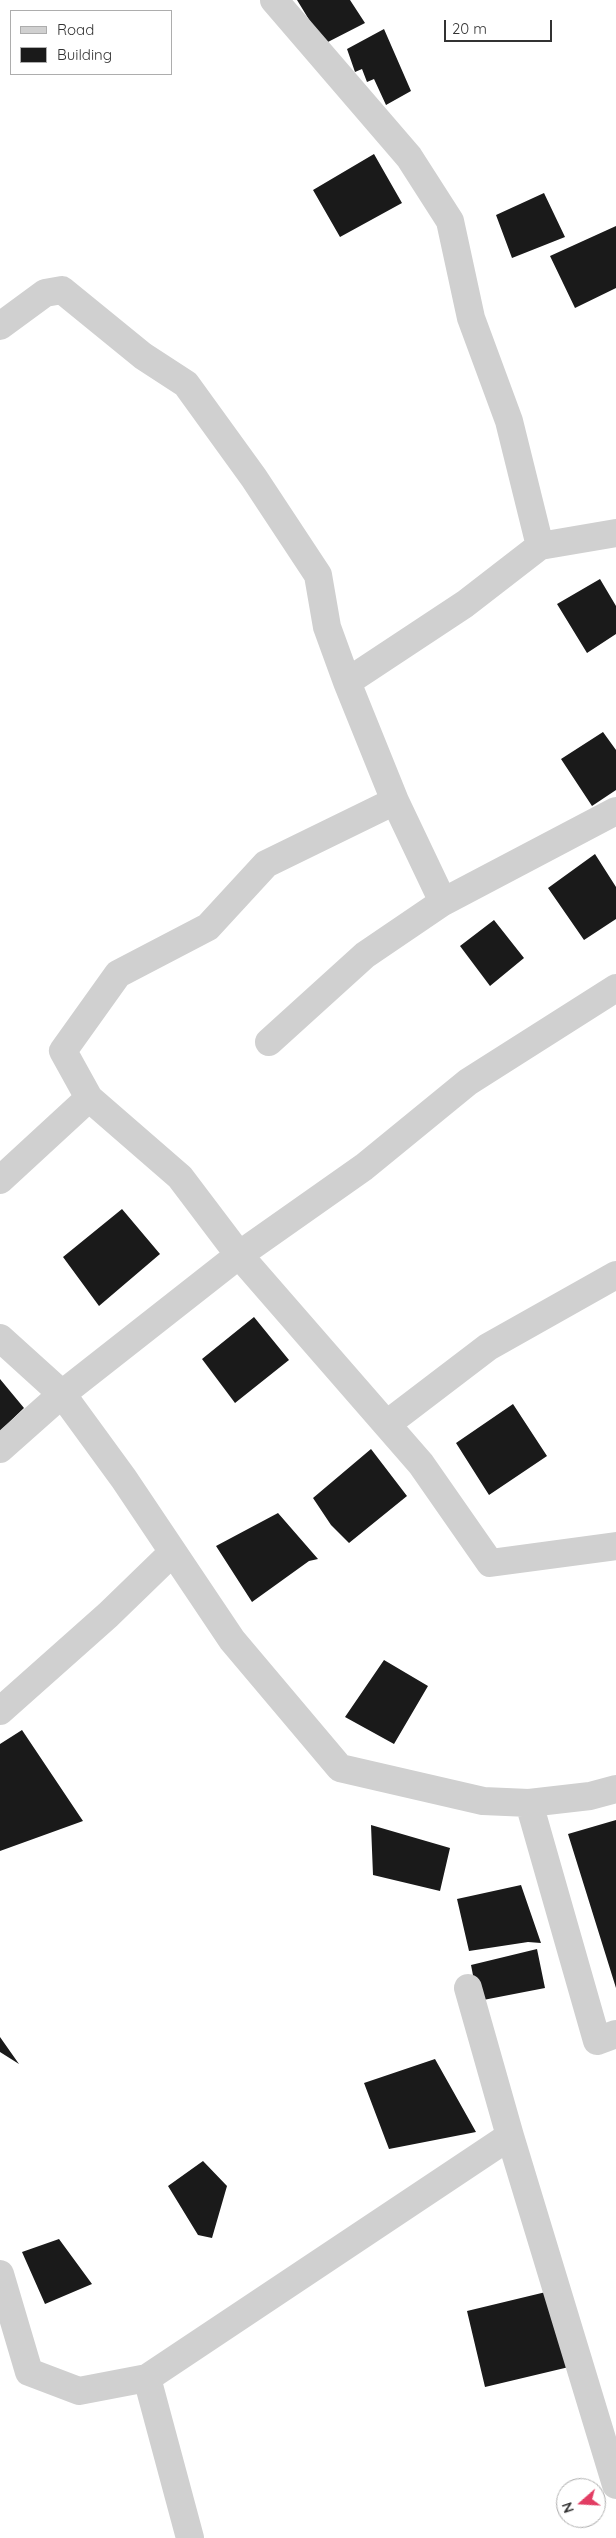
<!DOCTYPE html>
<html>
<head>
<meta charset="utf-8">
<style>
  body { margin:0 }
  #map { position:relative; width:616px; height:2538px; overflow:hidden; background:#fff; font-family:Quicksand,sans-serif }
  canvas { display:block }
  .legend { position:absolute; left:10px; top:10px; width:162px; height:65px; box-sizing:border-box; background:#fff; border:1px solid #adadad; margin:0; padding:6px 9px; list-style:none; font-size:15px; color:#333 }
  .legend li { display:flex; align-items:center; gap:10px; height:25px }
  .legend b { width:25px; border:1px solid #adadad }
  .north { position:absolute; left:556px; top:2478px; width:50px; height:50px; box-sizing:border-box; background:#fff; border:1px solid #adadad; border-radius:50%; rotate:251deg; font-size:14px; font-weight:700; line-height:20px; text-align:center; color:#333 }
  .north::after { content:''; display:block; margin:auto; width:18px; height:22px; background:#e23d63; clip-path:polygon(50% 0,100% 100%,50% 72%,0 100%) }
  .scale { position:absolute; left:444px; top:20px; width:108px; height:22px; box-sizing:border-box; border:2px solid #333; border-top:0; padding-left:6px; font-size:15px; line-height:18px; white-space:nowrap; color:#333; -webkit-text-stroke:4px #fff; paint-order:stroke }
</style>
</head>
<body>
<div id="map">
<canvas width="616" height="2538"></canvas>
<ul class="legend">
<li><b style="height:6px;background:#d0d0d0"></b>Road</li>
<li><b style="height:14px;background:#1a1a1a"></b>Building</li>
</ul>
<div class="north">N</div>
<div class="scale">20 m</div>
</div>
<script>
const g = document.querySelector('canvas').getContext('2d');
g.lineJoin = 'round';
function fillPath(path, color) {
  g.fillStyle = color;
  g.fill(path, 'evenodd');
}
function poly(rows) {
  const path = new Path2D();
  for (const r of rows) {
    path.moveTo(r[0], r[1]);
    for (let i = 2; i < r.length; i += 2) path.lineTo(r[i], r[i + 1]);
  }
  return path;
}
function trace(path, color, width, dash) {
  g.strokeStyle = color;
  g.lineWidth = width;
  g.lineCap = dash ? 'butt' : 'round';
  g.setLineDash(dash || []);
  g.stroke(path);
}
fillPath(poly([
  [297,0,350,0,365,23,324,44],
  [384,29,411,91,386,105,374,79,367,82,362,69,355,72,347,49],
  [374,154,402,203,340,237,313,190],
  [544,193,565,237,512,258,496,215],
  [616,226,616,288,575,308,550,256],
  [600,579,616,606,616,634,587,653,557,604],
  [603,732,616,750,616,790,592,806,561,759],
  [595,854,616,887,616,919,584,940,548,888],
  [494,920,524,958,490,986,460,946],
  [122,1209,160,1254,99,1306,63,1257],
  [254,1317,289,1360,235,1403,202,1359],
  [0,1379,24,1408,0,1431],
  [513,1404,547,1456,489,1495,456,1443],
  [371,1449,407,1496,349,1543,331,1525,313,1498],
  [278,1513,318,1559,309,1561,252,1602,216,1546],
  [384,1660,428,1686,394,1744,345,1717],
  [22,1730,83,1821,0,1851,0,1744],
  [616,1820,616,1988,568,1834],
  [371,1825,450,1848,440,1891,373,1875],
  [521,1885,541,1943,528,1942,469,1951,457,1899],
  [537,1949,545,1988,478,2001,471,1965],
  [0,2037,19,2064,0,2052],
  [435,2059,476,2132,389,2149,364,2083],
  [203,2161,227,2186,212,2238,198,2235,168,2186],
  [59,2239,92,2284,45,2304,22,2252],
  [550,2291,569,2367,485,2387,467,2311]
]), '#1a1a1a');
trace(poly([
  [274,0,409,157,450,221,471,318,509,421,540,546],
  [0,326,45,293,62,290,143,356,186,384,254,478,318,575,327,627,347,682],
  [395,801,266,864,208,927,118,974,63,1051,89,1098,180,1177,239,1255,421,1464,490,1563,616,1546],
  [443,902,395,801,347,682,465,604,540,546,616,533],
  [269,1042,365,955,443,902,616,811],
  [0,1180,89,1098],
  [0,1338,62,1394,124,1479,232,1640,340,1768,483,1801,529,1803,590,1796,616,1789],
  [387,1424,488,1347,616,1275],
  [0,1449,62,1394,239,1255,364,1167,468,1082,616,988],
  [0,1711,108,1615,173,1552],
  [529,1803,597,2041,616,2034],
  [468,1988,510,2136],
  [0,2274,29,2372,79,2391,147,2378,510,2136,616,2485],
  [147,2378,190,2538]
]), '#d0d0d0', 28);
</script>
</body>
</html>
